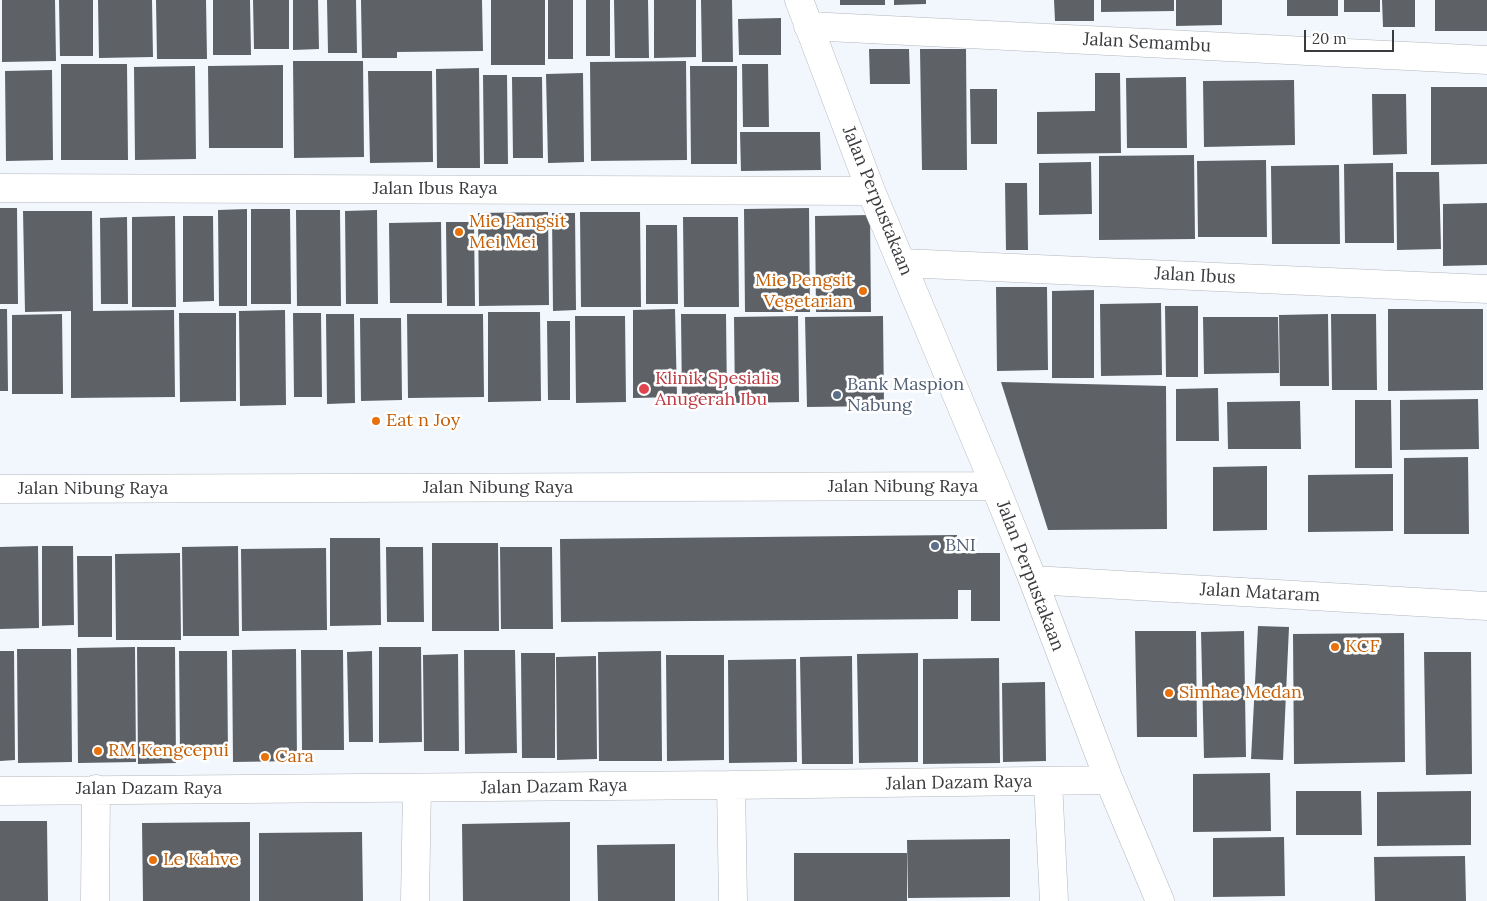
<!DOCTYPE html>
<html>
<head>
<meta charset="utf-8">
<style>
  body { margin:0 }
  #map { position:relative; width:1487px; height:901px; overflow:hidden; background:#f2f7fd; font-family:Lora,serif }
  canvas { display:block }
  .scale { position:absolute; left:1304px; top:30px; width:90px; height:22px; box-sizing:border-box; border:2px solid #393b3e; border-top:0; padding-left:6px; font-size:15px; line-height:18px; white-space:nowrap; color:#393b3e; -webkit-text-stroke:4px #fff; paint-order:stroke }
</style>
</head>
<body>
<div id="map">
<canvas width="1487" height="901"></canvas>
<div class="scale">20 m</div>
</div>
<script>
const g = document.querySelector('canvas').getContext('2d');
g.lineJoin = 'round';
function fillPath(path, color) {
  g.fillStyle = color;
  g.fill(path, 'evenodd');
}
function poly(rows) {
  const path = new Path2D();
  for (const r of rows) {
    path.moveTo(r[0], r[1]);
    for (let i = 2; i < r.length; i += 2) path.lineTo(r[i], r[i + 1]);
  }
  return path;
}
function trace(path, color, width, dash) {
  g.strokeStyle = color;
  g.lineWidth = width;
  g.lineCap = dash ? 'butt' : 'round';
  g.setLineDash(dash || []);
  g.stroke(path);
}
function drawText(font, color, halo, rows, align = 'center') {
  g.font = font + ' Lora,serif';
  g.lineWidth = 5;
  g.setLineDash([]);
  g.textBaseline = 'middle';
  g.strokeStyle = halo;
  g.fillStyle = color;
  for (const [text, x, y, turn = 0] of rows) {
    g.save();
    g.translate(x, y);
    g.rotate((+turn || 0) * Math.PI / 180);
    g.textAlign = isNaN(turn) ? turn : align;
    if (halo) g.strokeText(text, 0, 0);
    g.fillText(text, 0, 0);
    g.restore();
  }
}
fillPath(poly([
  [2,0,55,0,56,61,2,62],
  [59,0,93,0,93,56,60,56],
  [98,0,152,0,153,57,99,58],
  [156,0,206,0,207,59,157,59],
  [213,0,250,0,251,55,213,55],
  [253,0,289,0,289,49,254,49],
  [293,0,318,0,319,49,293,50],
  [327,0,356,0,357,53,328,53],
  [361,0,482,0,483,51,397,52,397,58,362,58],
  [491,0,545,0,545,65,491,65],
  [548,0,573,0,573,59,548,59],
  [586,0,610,0,610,56,586,56],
  [614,0,648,0,649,58,615,58],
  [654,0,696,0,696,57,654,58],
  [701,0,732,0,733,62,702,62],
  [840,0,885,0,885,5,840,5],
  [894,0,926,0,926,4,894,5],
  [1054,0,1094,0,1094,21,1055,21],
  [1101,0,1174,0,1174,11,1101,12],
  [1176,0,1222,0,1222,25,1176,26],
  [1287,0,1338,0,1338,16,1287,16],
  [1344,0,1380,0,1380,12,1344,12],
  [1382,0,1415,0,1415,27,1383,27],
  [1435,0,1487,0,1487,31,1435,31],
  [781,18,781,55,739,55,738,19],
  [869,49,909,49,910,84,870,84],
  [920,49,966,49,967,170,922,170],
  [293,61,363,61,364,157,294,158],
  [686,61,687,160,591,161,590,62],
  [61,64,127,64,128,160,61,160],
  [742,64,768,64,769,127,743,127],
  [283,65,283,148,209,148,208,66],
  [195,66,196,159,135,160,134,67],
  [690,66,737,66,737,164,691,164],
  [479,68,480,168,437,168,436,69],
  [52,70,53,160,6,161,5,71],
  [368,71,432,71,433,162,370,163],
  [583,73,584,162,548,163,546,74],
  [1095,73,1120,73,1121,153,1037,154,1037,112,1095,111],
  [483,75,507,75,508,164,484,164],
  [512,77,542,77,543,158,513,158],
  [1186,77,1187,148,1127,148,1126,78],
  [1294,80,1295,145,1204,147,1203,81],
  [1431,87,1487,87,1487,164,1431,165],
  [970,89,997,89,997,144,971,144],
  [1372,94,1406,94,1407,154,1373,155],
  [740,132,820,132,821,170,741,171],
  [1194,155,1195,239,1099,240,1099,156],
  [1266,160,1267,237,1198,237,1197,161],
  [1091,162,1092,214,1039,215,1039,163],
  [1393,163,1394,243,1345,243,1344,164],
  [1339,165,1340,244,1272,244,1271,166],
  [1396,172,1439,172,1441,249,1397,250],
  [1005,183,1027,183,1028,250,1006,250],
  [1487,203,1487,265,1443,266,1443,204],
  [0,208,17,208,18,304,0,304],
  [809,208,810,312,745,312,744,209],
  [247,209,247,306,219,306,218,210],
  [251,209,290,209,291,304,251,304],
  [296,210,340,210,341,306,297,306],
  [377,210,378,304,346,304,345,211],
  [23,211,92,211,93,311,174,310,175,397,71,398,71,311,25,312],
  [548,212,549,305,479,306,478,213],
  [580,212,640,212,641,307,581,307],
  [552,213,575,213,576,310,553,311],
  [870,215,871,312,816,312,815,216],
  [175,216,176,307,132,307,132,217],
  [183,216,213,216,214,301,183,302],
  [127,217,128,304,101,304,100,218],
  [683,217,738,217,739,307,684,307],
  [441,222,442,303,390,303,389,223],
  [446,222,474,222,475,306,447,306],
  [646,225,677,225,678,304,646,304],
  [996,287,1047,287,1048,370,997,371],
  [1094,290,1094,378,1052,378,1052,291],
  [1161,303,1162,375,1101,376,1100,304],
  [1165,306,1198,306,1198,377,1166,377],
  [0,309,7,309,8,391,0,391],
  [675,309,677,397,633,398,633,310],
  [1388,309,1483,309,1483,390,1388,391],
  [285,310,286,405,240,406,239,311],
  [488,312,540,312,541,401,488,402],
  [179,313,236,313,236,401,180,402],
  [293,313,321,313,322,397,294,397],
  [62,314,63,394,12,394,12,315],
  [326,314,354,314,355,403,327,404],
  [407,314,483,314,484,397,408,398],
  [681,314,726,314,727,402,682,403],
  [1328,314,1329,386,1280,386,1279,315],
  [1331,314,1376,314,1377,390,1332,390],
  [575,316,625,316,626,402,576,403],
  [798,316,799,402,735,403,734,317],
  [883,316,884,406,807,407,805,317],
  [1203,317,1278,317,1279,373,1204,374],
  [360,318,401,318,402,400,361,401],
  [547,321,570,321,570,400,548,400],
  [1001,382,1166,386,1167,529,1048,530],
  [1218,388,1219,441,1176,441,1176,389],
  [1478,399,1479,449,1400,450,1400,400],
  [1355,400,1391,400,1392,468,1355,468],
  [1300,401,1301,449,1228,449,1227,402],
  [1468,457,1469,534,1404,534,1404,458],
  [1267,466,1267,530,1213,531,1213,467],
  [1393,474,1393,531,1308,532,1308,475],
  [957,535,957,553,1000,553,1000,621,971,621,971,590,958,590,958,619,561,622,560,539],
  [330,538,380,538,381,625,330,626],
  [432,543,498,543,499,631,432,631],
  [38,546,39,628,0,629,0,547],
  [42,546,73,546,74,625,42,626],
  [238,546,239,636,183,636,182,547],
  [386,547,423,547,424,622,387,622],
  [500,547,552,547,553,629,501,629],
  [326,548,327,630,242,631,241,549],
  [180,553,181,640,116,640,115,554],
  [77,556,112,556,112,637,78,637],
  [1258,626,1289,627,1283,760,1251,759],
  [1135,631,1196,631,1197,737,1137,737],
  [1244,631,1246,757,1204,758,1201,632],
  [1404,633,1405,762,1294,764,1293,634],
  [135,647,136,762,78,763,77,648],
  [137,647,175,647,176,763,138,764],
  [379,647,421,647,422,742,379,743],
  [17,649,71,649,72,762,18,763],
  [296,649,297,761,233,762,232,650],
  [301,650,343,650,344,750,302,750],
  [464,650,515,650,517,753,465,754],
  [0,651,14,651,15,760,0,761],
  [179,651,227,651,228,756,180,757],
  [372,651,373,742,349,742,347,652],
  [661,651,662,761,599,761,598,652],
  [1424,652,1471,652,1472,774,1426,775],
  [521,653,555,653,555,758,522,758],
  [918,653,918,762,859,763,857,654],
  [458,654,459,751,424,751,423,655],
  [666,655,724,655,724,760,667,761],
  [596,656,597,759,557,760,556,657],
  [852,656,853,764,802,764,800,657],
  [999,658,1000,763,923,764,923,659],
  [796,659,797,762,729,763,728,660],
  [1045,682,1046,761,1003,762,1002,683],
  [1270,773,1271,831,1193,832,1193,774],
  [1296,791,1361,791,1362,835,1296,835],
  [1471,791,1471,845,1377,846,1377,792],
  [0,821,47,821,48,901,0,901],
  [250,822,250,901,143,901,142,823],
  [570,822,570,901,463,901,462,824],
  [362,832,363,901,259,901,259,833],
  [1284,837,1285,896,1213,897,1213,838],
  [1010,839,1010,897,908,898,907,840],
  [675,844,675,901,598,901,597,845],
  [794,853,907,853,907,901,794,901],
  [1465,856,1466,901,1375,901,1374,857]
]), '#5e6267');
const street = poly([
  [799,0,871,191,995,486,1033,580,1109,780,1160,901],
  [808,26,1487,60],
  [0,188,871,191],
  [902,263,1487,289],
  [0,489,995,486],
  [1033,580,1487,606],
  [1048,782,1054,901],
  [731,785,733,901],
  [0,791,731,785,1109,780],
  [95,901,96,789],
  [415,901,417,788]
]);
trace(street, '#b2b7bd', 29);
trace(street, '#fff', 28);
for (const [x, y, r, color] of [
  [459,232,5,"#e8710a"],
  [863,291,5,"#e8710a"],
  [644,389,6,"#e0444e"],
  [837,395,5,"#5c6f8a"],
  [376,421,5,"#e8710a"],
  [935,546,5,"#5c6f8a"],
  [1335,647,5,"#e8710a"],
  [1169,693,5,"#e8710a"],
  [98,751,5,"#e8710a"],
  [265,757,5,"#e8710a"],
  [153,860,5,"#e8710a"]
]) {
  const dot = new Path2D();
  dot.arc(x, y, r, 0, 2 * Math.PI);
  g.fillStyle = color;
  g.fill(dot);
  trace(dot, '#fff', 2);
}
drawText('18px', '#393b3e', '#fff', [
  ["Jalan Semambu",1147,43,3],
  ["Jalan Ibus Raya",435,189],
  ["Jalan Perpustakaan",877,201,68],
  ["Jalan Ibus",1195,276,3],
  ["Jalan Nibung Raya",903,487],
  ["Jalan Nibung Raya",498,488],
  ["Jalan Nibung Raya",93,489],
  ["Jalan Perpustakaan",1030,576,69],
  ["Jalan Mataram",1260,593,3],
  ["Jalan Dazam Raya",959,783,-1],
  ["Jalan Dazam Raya",554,787,-1],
  ["Jalan Dazam Raya",149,789]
]);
drawText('18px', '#c56008', '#fff', [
  ["Mie Pangsit",469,222],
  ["Mei Mei",469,243],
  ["Mie Pengsit",853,281,"right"],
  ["Vegetarian",853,302,"right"],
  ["Eat n Joy",386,421],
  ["KCF",1345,647],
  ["Simhae Medan",1179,693],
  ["RM Kengcepui",108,751],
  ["Cara",275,757],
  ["Le Kahve",163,860]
], 'left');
drawText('18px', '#be3a42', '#fff', [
  ["Klinik Spesialis",655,379],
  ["Anugerah Ibu",655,400]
], 'left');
drawText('18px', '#4e5e75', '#fff', [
  ["Bank Maspion",847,385],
  ["Nabung",847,406],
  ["BNI",945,546]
], 'left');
</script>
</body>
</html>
